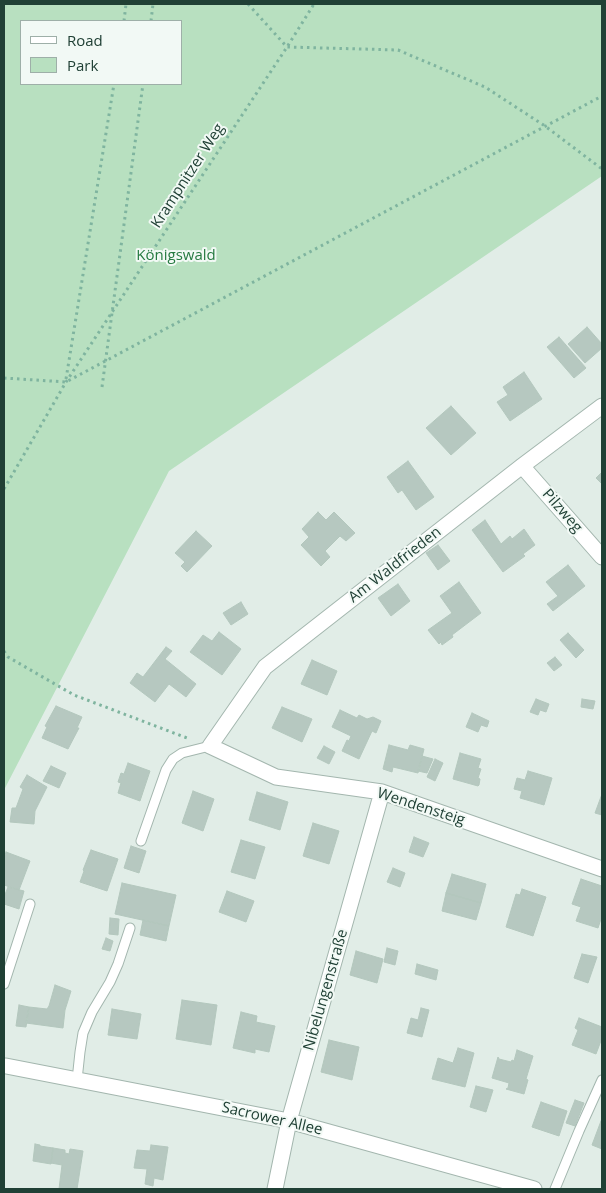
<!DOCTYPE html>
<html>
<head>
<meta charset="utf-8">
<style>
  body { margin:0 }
  #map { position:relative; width:606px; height:1193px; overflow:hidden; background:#e1ede7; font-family:"Open Sans",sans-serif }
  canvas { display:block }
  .frame { position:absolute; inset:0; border:5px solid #204035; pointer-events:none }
  .legend { position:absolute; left:20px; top:20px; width:162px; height:65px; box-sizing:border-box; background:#f2f9f5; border:1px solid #9eafa8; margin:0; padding:6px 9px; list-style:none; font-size:15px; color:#204035 }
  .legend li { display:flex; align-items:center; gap:10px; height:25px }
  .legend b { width:25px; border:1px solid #9eafa8 }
</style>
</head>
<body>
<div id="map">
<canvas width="606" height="1193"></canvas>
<div class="frame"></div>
<ul class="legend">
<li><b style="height:6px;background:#fff"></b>Road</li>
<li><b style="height:14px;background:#b8e0c0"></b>Park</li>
</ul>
</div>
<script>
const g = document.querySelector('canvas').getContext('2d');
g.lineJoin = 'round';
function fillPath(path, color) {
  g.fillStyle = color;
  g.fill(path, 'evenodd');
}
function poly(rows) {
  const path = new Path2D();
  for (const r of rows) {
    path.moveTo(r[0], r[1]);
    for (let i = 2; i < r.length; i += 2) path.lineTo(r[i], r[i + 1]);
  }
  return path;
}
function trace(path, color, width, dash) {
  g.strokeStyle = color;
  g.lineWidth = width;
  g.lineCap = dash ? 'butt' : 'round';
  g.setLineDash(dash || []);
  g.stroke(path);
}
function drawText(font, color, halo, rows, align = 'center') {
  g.font = font + ' "Open Sans",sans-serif';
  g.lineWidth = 4;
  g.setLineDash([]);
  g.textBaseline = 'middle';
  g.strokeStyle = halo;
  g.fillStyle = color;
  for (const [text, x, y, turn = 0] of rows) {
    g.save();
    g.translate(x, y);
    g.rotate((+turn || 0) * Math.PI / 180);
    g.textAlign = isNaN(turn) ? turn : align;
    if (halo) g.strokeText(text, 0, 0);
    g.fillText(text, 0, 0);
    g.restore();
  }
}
fillPath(poly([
  [4,4,602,4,602,176,169,471,4,790],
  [181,21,181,84,21,84,21,21]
]), '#b8e0c0');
const building = poly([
  [587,327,602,344,602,348,585,363,568,344,587,327],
  [559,337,586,368,574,378,547,347,559,337],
  [524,372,542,399,510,421,497,402,508,395,503,387,524,372],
  [451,406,476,433,451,455,426,428,451,406],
  [408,461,434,497,416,510,402,490,398,493,387,477,408,461],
  [602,472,602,484,596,478,602,472],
  [318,512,326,520,334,512,355,533,346,541,340,536,325,551,330,557,321,566,301,545,309,537,302,529,318,512],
  [485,520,501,544,510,536,512,539,524,529,535,545,523,554,525,556,503,572,472,530,485,520],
  [196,531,212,546,187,572,181,566,185,562,175,553,196,531],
  [438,545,450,561,438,570,426,553,438,545],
  [568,565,585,586,553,611,547,604,558,596,546,582,568,565],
  [459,582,481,613,452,635,453,637,442,645,441,642,439,644,428,630,452,613,440,596,459,582],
  [398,584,410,601,391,616,378,598,398,584],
  [241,602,248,614,231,625,223,613,241,602],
  [219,632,241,649,222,675,190,652,203,635,212,641,219,632],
  [568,633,584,650,576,658,560,640,568,633],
  [166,647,172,651,165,659,196,684,186,697,169,684,155,702,130,683,137,673,143,677,166,647],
  [555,657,562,665,554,671,547,663,555,657],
  [312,660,337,671,327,695,301,684,312,660],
  [536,699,549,704,546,712,540,710,538,715,530,712,536,699],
  [582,699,595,701,593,709,581,707,582,699],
  [56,706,82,717,77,728,79,728,68,749,42,738,47,727,45,726,56,706],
  [282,707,312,719,302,742,272,728,282,707],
  [340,710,357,718,359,715,367,719,373,717,381,721,376,733,372,731,359,759,342,751,347,740,349,741,351,736,332,727,340,710],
  [472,713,489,721,487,727,481,725,478,732,466,727,472,713],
  [389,745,408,750,410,745,424,749,418,773,393,767,392,772,383,769,389,745],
  [324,746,335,752,329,764,317,758,324,746],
  [460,753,481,759,478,768,481,769,478,778,480,779,479,785,478,786,453,779,460,753],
  [422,756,433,759,427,773,418,771,422,756],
  [435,759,443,763,435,781,427,777,435,759],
  [128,763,150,771,140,801,118,793,121,783,118,782,121,773,124,774,128,763],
  [51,766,66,773,59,788,43,781,51,766],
  [528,771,552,778,544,805,520,798,522,791,514,789,517,778,525,780,528,771],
  [27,775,47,787,35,811,34,824,10,822,12,808,16,808,23,789,20,787,27,775],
  [193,791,214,799,203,831,182,823,193,791],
  [257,792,288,802,280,830,249,820,257,792],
  [602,794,602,815,595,813,602,794],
  [313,823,339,831,329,864,303,856,313,823],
  [414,837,429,843,423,857,409,852,414,837],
  [241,840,265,847,255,879,231,872,241,840],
  [131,846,146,851,139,873,124,868,131,846],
  [91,850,118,859,107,891,80,882,84,871,83,870,91,850],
  [6,852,30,861,19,890,4,885,4,859,6,852],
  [393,868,405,873,400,887,387,882,393,868],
  [452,874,486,884,481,903,446,893,452,874],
  [581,879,602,886,602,916,598,928,576,921,581,907,572,904,581,879],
  [122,883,176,895,169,926,115,914,122,883],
  [8,887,24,891,19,909,4,904,4,897,8,887],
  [522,889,546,897,533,936,506,927,516,894,520,895,522,889],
  [227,891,254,901,246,922,219,912,227,891],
  [446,893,481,903,476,920,442,911,446,893],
  [110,918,119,919,118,935,109,934,110,918],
  [143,920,169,926,166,941,140,935,143,920],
  [106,938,113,941,110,951,102,949,106,938],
  [387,948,398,951,395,965,384,962,387,948],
  [356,951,383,959,377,983,350,975,356,951],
  [582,954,597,957,588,983,574,978,582,954],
  [417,964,438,970,436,980,415,974,417,964],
  [55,985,71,991,65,1010,63,1028,26,1023,29,1007,47,1009,49,1006,55,985],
  [182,1000,217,1005,211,1045,176,1039,182,1000],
  [19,1005,29,1007,26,1027,16,1026,19,1005],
  [421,1008,429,1010,422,1037,407,1033,411,1018,418,1020,421,1008],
  [112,1009,141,1014,137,1039,108,1035,112,1009],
  [241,1012,257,1016,256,1022,275,1026,269,1052,255,1049,255,1053,233,1048,241,1012],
  [579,1018,602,1027,602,1038,596,1054,572,1045,578,1030,575,1028,579,1018],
  [329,1040,359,1047,352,1080,321,1072,329,1040],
  [458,1048,474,1053,465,1087,432,1079,438,1058,453,1063,458,1048],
  [517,1050,533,1056,526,1079,528,1080,524,1094,506,1089,508,1088,509,1083,492,1078,498,1057,499,1059,511,1062,512,1060,514,1061,517,1050],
  [476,1086,493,1090,486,1112,470,1107,476,1086],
  [575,1100,584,1103,575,1126,566,1123,575,1100],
  [541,1102,567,1111,559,1136,532,1127,541,1102],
  [601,1121,602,1121,602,1149,592,1145,601,1121],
  [35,1144,40,1145,40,1146,53,1148,51,1164,33,1161,35,1144],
  [151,1145,168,1147,163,1180,154,1178,153,1186,145,1184,147,1169,134,1168,137,1150,150,1151,151,1145],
  [53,1148,65,1150,65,1153,69,1154,70,1149,83,1151,77,1189,59,1189,62,1165,51,1163,53,1148]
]);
fillPath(building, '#b6c8c0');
trace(building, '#b3c7bd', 1);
const service = poly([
  [141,841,166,770,173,759,182,753,210,746],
  [4,984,30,904],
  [77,1080,80,1052,83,1033,92,1012,110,982,118,964,130,928],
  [555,1189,579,1131,602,1080]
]);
const minor = poly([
  [602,406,522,466,265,667,210,746,276,777,382,792,602,869],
  [522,466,602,557],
  [6,1066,289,1121,534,1189],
  [275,1189,289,1121,382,792]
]);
trace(service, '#a3b6ae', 11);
trace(minor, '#a3b6ae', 17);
trace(poly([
  [248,4,287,47,398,50,485,87,545,126,602,169],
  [124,21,126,4],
  [151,21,153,4],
  [4,378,66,382,602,96],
  [66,379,114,84],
  [102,387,143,84],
  [4,489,66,382,287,47,314,4],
  [4,651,8,657,74,695,187,738]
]), '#7fb49f', 3, [2.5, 4]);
trace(service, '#fff', 9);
trace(minor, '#fff', 15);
drawText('15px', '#204035', '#f2f9f5', [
  ["Krampnitzer Weg",188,176,-57],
  ["Pilzweg",562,511,49],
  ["Am Waldfrieden",395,565,-38],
  ["Wendensteig",421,807,18],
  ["Nibelungenstraße",326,990,-74],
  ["Sacrower Allee",272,1119,13]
]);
drawText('15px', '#267a41', '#f2f9f5', [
  ["Königswald",176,256]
]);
</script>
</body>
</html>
